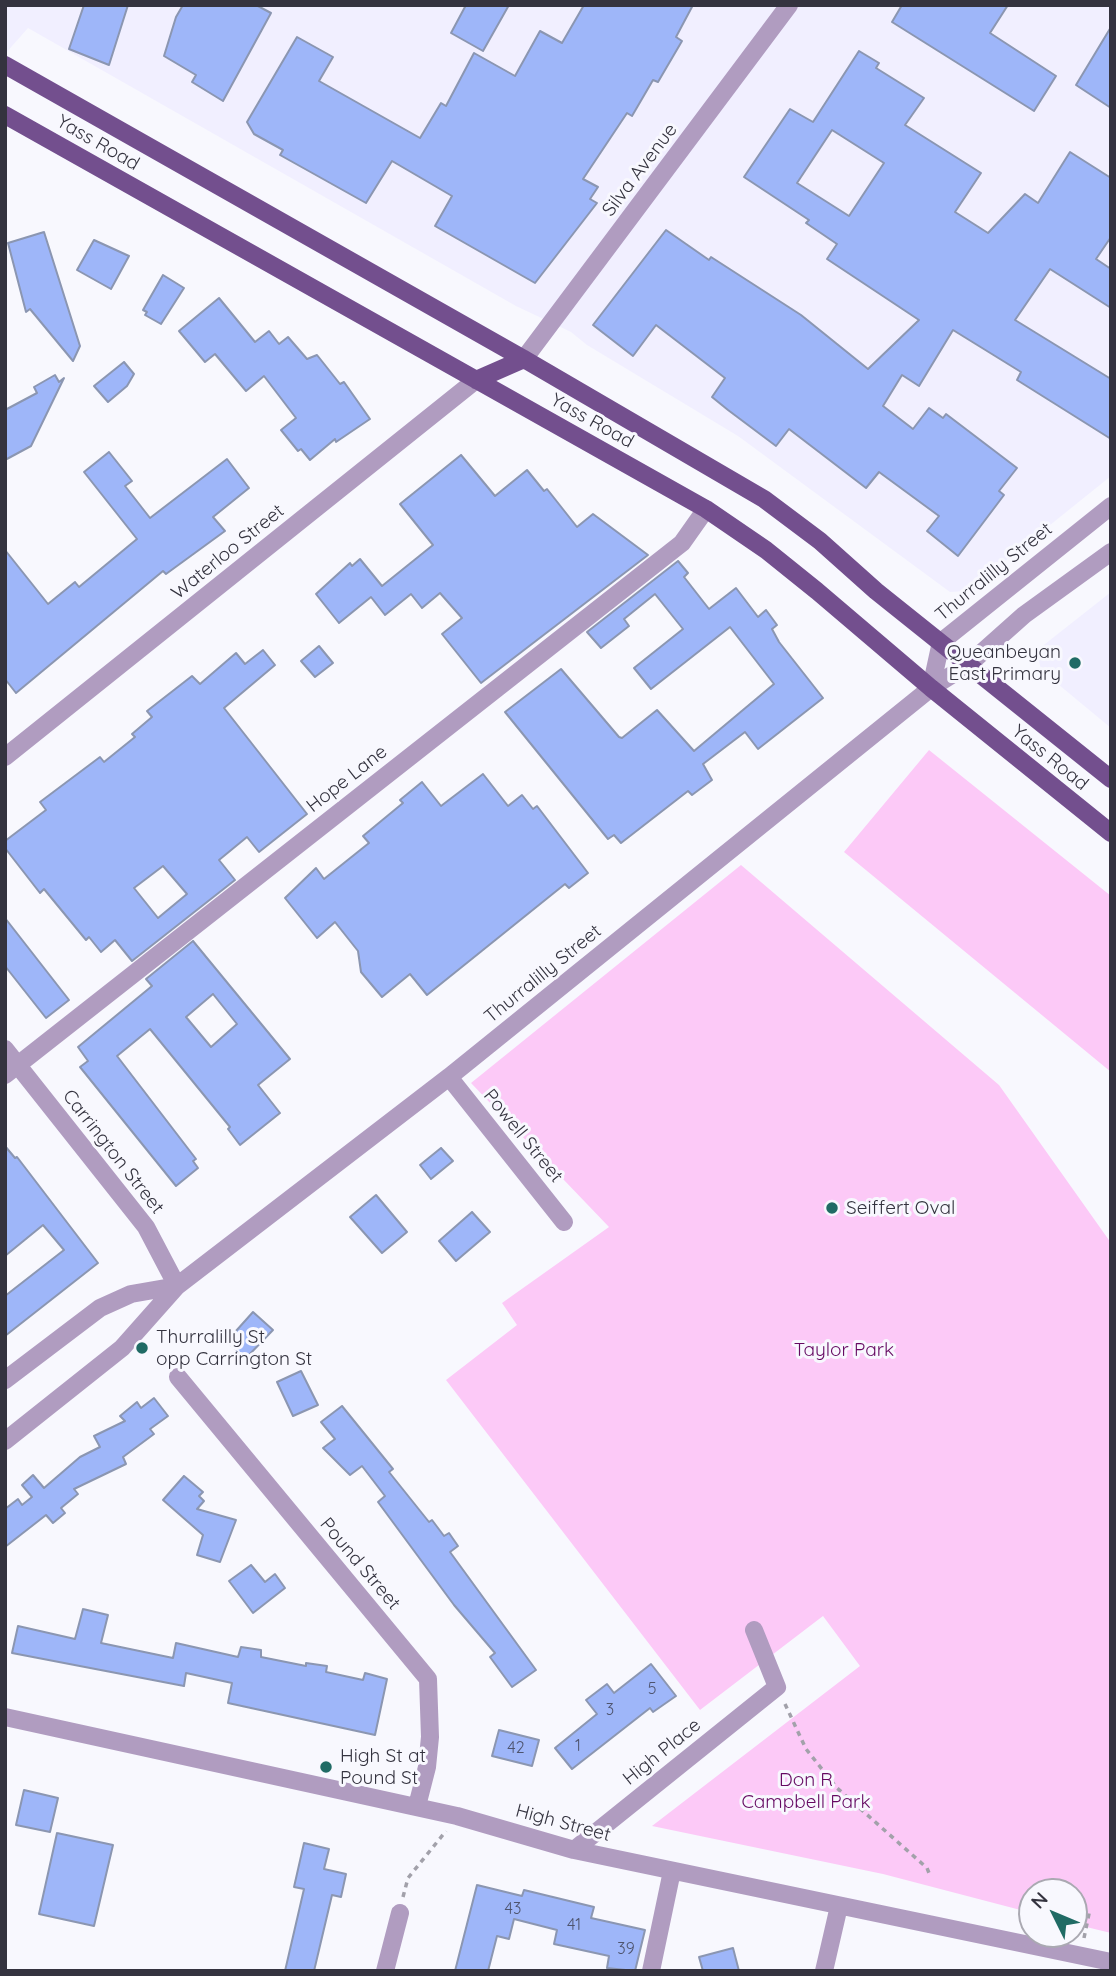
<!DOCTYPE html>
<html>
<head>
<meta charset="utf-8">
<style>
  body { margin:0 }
  #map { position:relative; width:1116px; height:1976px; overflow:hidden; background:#f8f8fe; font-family:Quicksand,sans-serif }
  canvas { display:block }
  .frame { position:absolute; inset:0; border:7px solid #34333f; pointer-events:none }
  .north { position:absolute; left:1018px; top:1878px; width:70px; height:70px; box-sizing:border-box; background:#f8f8fe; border:2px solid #aaa9b2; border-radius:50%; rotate:313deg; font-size:19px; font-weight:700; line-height:28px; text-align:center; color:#34333f }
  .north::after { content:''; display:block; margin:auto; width:24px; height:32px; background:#206b65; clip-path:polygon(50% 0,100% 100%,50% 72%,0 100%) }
</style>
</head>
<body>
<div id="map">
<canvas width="1116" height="1976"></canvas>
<div class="frame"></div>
<div class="north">N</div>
</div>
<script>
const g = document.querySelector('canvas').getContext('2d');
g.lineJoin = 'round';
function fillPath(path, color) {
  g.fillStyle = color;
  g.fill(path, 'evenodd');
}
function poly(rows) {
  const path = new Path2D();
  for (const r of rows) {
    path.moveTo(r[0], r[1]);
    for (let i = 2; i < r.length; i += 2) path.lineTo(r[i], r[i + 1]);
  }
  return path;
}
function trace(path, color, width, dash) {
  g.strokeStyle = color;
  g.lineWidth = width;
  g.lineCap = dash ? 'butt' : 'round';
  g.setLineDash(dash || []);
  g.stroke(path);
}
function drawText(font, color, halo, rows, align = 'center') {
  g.font = font + ' Quicksand,sans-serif';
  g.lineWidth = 6;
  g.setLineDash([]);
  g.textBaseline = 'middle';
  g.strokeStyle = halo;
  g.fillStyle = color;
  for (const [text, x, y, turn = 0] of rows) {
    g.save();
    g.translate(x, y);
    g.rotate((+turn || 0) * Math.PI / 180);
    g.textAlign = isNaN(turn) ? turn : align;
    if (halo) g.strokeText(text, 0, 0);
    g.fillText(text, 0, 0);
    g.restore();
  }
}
fillPath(poly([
  [5,5,1111,5,1111,476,968,591,950,592,738,436,587,345,571,332,516,306,28,28,5,54],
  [1111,592,1111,728,1041,670,1038,656,1040,648]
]), '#f1efff');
fillPath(poly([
  [929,750,1111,896,1111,1072,844,852],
  [741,865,999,1085,1111,1243,1111,1933,1074,1924,1074,1892,1032,1892,1032,1913,883,1874,652,1826,860,1666,823,1616,700,1710,446,1380,517,1325,502,1303,609,1227,471,1083]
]), '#fcc9f7');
const building = poly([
  [84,5,128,5,109,65,69,49,84,5],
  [183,5,256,5,271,13,223,101,192,82,196,75,164,56,176,17,183,5],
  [466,5,509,5,483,51,451,33,466,5],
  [584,5,693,5,676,37,682,41,658,82,653,80,632,116,627,113,583,179,598,187,590,199,597,203,535,283,435,226,452,196,392,161,366,203,280,155,283,150,254,134,247,122,297,37,333,57,319,81,420,138,441,103,446,106,474,53,515,76,540,31,562,43,584,5],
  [902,5,1008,5,990,33,1056,76,1034,111,892,22,902,5],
  [1111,27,1111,108,1076,85,1111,27],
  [859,51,879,63,876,68,924,98,905,125,981,173,955,212,988,233,1025,194,1038,203,1070,152,1111,178,1111,237,1096,259,1111,269,1111,308,1050,269,1015,320,1111,379,1111,439,1017,380,1021,372,953,330,919,386,902,375,883,406,913,429,929,408,943,418,946,414,1017,468,999,491,1004,495,958,556,927,531,939,516,879,472,866,488,789,429,776,446,728,410,712,397,725,378,656,325,633,356,593,325,666,230,709,260,711,257,801,315,868,369,919,320,827,259,837,244,806,223,809,220,744,177,790,109,813,122,859,51],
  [832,130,884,163,849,216,797,183,832,130],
  [44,232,80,346,73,361,30,309,26,312,8,243,44,232],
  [94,240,129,256,111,289,77,270,94,240],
  [163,275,184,288,161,324,145,315,147,312,143,310,163,275],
  [219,298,255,342,269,331,279,344,288,337,307,359,317,355,340,384,344,382,370,419,336,442,335,439,310,460,301,449,298,451,281,430,296,418,264,376,246,391,215,354,205,362,179,331,219,298],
  [124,362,134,374,127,386,108,402,94,386,124,362],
  [55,375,59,382,64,378,31,446,5,460,5,410,37,393,34,387,55,375],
  [109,452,132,481,125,486,150,518,227,459,249,488,213,517,225,531,166,574,163,571,16,693,5,679,5,550,48,604,75,582,79,587,137,539,84,472,109,452],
  [461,455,495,496,527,470,544,491,547,489,577,527,593,514,648,555,481,683,442,634,462,618,440,593,422,608,411,594,385,615,371,597,339,623,316,594,350,563,352,566,360,559,382,586,433,545,400,504,461,455],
  [678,561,688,573,684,577,709,609,736,588,758,617,766,610,777,625,772,629,779,642,823,698,758,749,745,732,703,764,712,780,692,795,688,791,621,843,614,835,608,839,505,712,561,669,619,737,622,738,657,710,694,751,774,684,730,627,651,689,634,668,683,629,655,594,624,619,629,626,601,648,587,632,678,561],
  [319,646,333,663,315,677,301,661,319,646],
  [263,650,275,665,224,708,307,814,259,852,247,837,219,860,235,880,132,961,115,940,101,952,89,937,86,940,44,889,40,893,5,848,5,841,46,810,40,802,100,757,104,762,135,737,132,734,152,717,147,711,192,676,200,684,236,653,245,664,263,650],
  [163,866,187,894,158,918,134,888,163,866],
  [483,774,508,806,522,795,533,809,537,806,588,873,569,888,565,884,427,995,410,974,382,997,361,972,358,951,335,922,317,938,285,898,316,868,324,879,369,843,363,836,403,803,400,800,422,782,441,806,483,774],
  [5,918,69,1000,46,1018,5,966,5,918],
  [193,941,290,1059,258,1085,280,1113,240,1145,228,1129,230,1127,150,1029,117,1056,196,1159,193,1161,198,1168,176,1186,80,1067,88,1061,78,1047,152,986,146,979,193,941],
  [213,994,237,1024,211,1047,186,1017,213,994],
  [5,1146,15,1158,17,1157,98,1263,5,1336,5,1296,64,1250,43,1225,5,1256,5,1146],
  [441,1148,453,1161,431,1179,420,1165,441,1148],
  [376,1195,407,1232,382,1253,350,1217,376,1195],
  [472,1212,490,1232,456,1261,439,1241,472,1212],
  [253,1312,273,1330,245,1359,227,1341,253,1312],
  [301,1371,318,1405,293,1416,277,1382,301,1371],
  [154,1398,168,1416,150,1429,154,1434,123,1457,126,1464,74,1489,78,1494,61,1508,65,1513,53,1523,46,1515,5,1547,5,1509,18,1499,22,1505,32,1497,22,1485,33,1475,44,1488,80,1457,100,1447,94,1436,125,1421,120,1416,137,1402,141,1408,154,1398],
  [342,1406,393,1469,389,1472,429,1522,432,1520,444,1536,449,1533,458,1546,450,1552,536,1670,512,1687,490,1657,495,1653,454,1605,378,1502,385,1496,362,1466,350,1475,323,1448,335,1439,321,1422,342,1406],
  [184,1476,203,1492,199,1496,204,1501,197,1509,236,1520,220,1562,197,1555,203,1535,163,1500,184,1476],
  [251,1565,265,1582,275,1574,285,1588,253,1613,229,1581,251,1565],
  [83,1609,108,1615,101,1643,173,1658,176,1643,238,1657,241,1647,261,1650,261,1657,306,1666,306,1663,327,1666,326,1672,363,1680,365,1673,387,1679,375,1735,228,1703,232,1683,186,1673,184,1686,12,1653,18,1626,75,1639,83,1609],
  [651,1664,676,1696,653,1712,650,1708,572,1769,555,1748,597,1714,586,1700,607,1684,614,1693,651,1664],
  [499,1730,539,1740,532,1766,492,1756,499,1730],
  [24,1790,58,1798,50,1832,16,1825,24,1790],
  [57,1833,113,1845,94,1926,39,1914,57,1833],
  [304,1843,329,1849,324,1869,346,1874,341,1897,332,1895,314,1971,285,1971,304,1889,294,1887,304,1843],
  [477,1885,522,1896,524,1890,594,1907,591,1918,645,1930,635,1971,607,1968,609,1956,554,1944,557,1930,514,1919,509,1939,497,1936,488,1971,455,1971,477,1885],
  [733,1948,739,1971,703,1971,699,1957,733,1948]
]);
fillPath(building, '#9eb6f9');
trace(building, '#8b96b1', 2);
trace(poly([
  [785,1704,806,1749,837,1788,927,1868,929,1873],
  [403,1897,408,1878,446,1831],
  [1084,1938,1090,1909]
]), '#a2a1aa', 3.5, [5, 5]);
trace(poly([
  [524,359,789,5],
  [931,688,941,642,1111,506],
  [5,757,476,380],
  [5,1049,146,1227,177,1286],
  [5,1075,682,543,706,509],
  [449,1077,564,1222],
  [178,1377,428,1679,430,1737,427,1767,417,1806],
  [5,1380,100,1308,131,1294,177,1286],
  [5,1441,122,1348,177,1286,449,1077,931,688,969,664,1024,615,1111,552],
  [5,1717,457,1816,574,1850,1111,1962],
  [574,1850,777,1687,754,1630],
  [385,1971,400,1913],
  [651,1971,672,1871],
  [824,1971,839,1906]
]), '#b09cc0', 18);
trace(poly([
  [5,65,524,359,764,499,820,541,876,591,1111,779],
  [5,115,706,509,766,550,817,591,931,688,1111,833],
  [476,380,524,359]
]), '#734f8e', 18);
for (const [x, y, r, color] of [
  [1075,663,7,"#206b65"],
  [832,1208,7,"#206b65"],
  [142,1348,7,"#206b65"],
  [326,1767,7,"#206b65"]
]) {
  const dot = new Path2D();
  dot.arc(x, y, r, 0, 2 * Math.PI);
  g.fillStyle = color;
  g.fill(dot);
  trace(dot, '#f8f8fe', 2.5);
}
drawText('16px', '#4e546e', null, [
  ["5",652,1689],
  ["3",610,1710],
  ["1",578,1746],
  ["42",516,1748],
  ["43",513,1909],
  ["41",574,1925],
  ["39",626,1949]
]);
drawText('19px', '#34333f', '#f8f8fe', [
  ["Yass Road",98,143,30],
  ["Silva Avenue",640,170,-53],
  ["Yass Road",592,421,29],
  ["Waterloo Street",228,552,-39],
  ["Thurralilly Street",994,572,-39],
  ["Yass Road",1050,758,39],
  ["Hope Lane",347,779,-38],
  ["Thurralilly Street",543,974,-39],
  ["Powell Street",523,1136,51],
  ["Carrington Street",113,1152,52],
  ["Pound Street",360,1564,50],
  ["High Place",662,1752,-39],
  ["High Street",563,1823,15]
]);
drawText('19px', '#34333f', '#f8f8fe', [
  ["Queanbeyan",1061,652,"right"],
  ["East Primary",1061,674,"right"],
  ["Seiffert Oval",846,1208],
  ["Thurralilly St",156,1337],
  ["opp Carrington St",156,1359],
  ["High St at",340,1756],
  ["Pound St",340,1778]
], 'left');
drawText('19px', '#650962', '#f8f8fe', [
  ["Taylor Park",844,1350],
  ["Don R",806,1780],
  ["Campbell Park",806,1802]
]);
</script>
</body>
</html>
